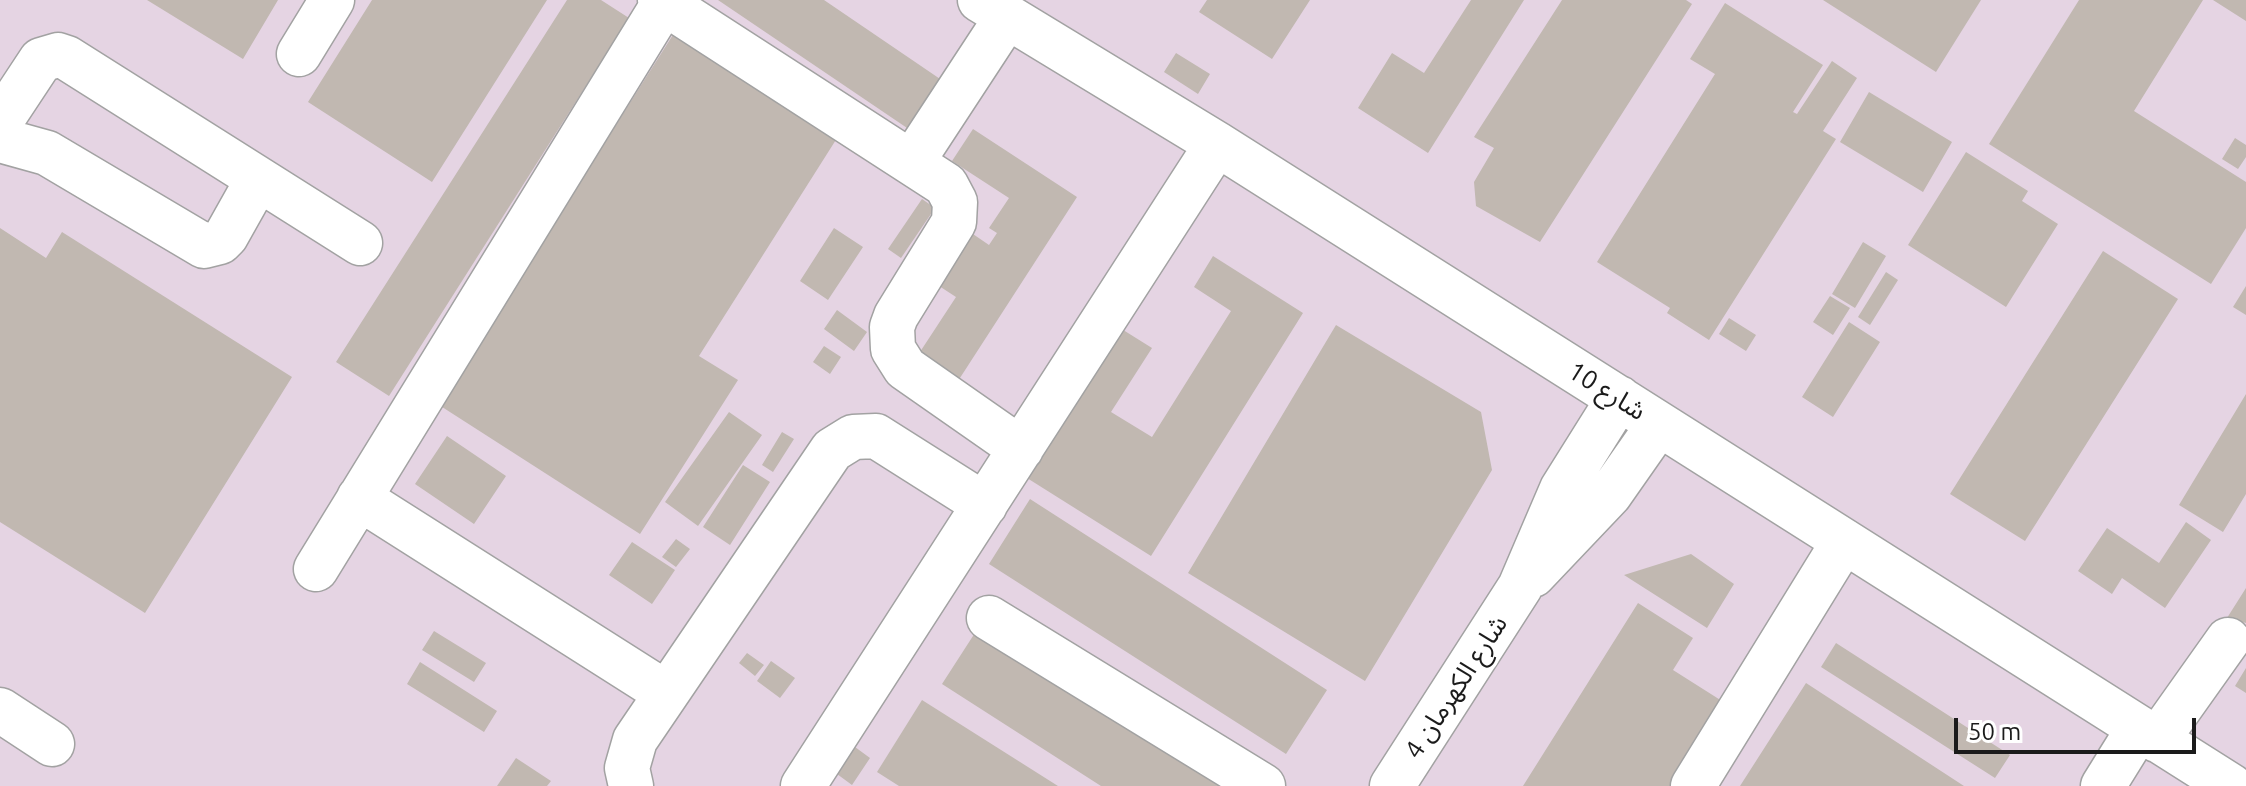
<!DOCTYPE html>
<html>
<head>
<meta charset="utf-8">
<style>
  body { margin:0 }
  #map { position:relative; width:2246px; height:786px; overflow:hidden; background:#ede8e1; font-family:Ubuntu,sans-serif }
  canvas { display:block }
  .scale { position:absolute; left:1954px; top:718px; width:242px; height:36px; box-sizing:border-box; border:4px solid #1b1b1b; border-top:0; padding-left:10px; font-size:24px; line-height:28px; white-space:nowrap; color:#1b1b1b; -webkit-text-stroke:6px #fff; paint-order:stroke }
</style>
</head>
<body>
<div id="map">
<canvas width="2246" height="786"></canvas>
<div class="scale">50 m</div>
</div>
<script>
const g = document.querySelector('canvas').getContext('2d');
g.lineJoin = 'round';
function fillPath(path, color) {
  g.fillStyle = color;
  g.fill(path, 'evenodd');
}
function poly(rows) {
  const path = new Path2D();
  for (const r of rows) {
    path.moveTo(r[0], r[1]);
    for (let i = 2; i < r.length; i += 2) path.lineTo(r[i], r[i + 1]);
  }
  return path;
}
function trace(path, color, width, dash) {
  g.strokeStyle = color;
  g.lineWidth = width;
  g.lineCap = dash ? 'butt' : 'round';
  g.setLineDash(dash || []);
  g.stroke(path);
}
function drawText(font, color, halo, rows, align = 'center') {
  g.font = font + ' Ubuntu,"Noto Sans Arabic",sans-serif';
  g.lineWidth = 6;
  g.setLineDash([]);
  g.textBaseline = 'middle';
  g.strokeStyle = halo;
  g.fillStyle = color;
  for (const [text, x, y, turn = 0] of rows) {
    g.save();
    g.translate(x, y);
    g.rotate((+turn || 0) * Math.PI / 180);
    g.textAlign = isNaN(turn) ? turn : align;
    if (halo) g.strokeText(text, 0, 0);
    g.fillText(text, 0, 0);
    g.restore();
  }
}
fillPath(poly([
  [0,0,2246,0,2246,786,0,786]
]), '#e5d4e3');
fillPath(poly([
  [147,0,278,0,243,59],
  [372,0,547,0,432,182,308,102],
  [567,0,601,0,629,18,389,396,336,362],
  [718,0,824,0,946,83,913,132],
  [1207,0,1310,0,1272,59,1199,12],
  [1471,0,1524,0,1428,153,1358,108,1392,53,1424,73],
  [1562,0,1686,0,1692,4,1540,242,1476,206,1474,182,1494,148,1474,137],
  [1823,0,1981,0,1936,72],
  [2079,0,2203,0,2134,111,2246,182,2246,228,2211,284,1989,144],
  [2213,0,2246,0,2246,21],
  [1725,3,1823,65,1793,112,1797,114,1832,61,1857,78,1823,131,1836,139,1709,340,1667,313,1670,308,1597,262,1715,74,1690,59],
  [676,30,839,135,699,356,738,380,640,534,439,405],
  [1176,53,1210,74,1198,94,1164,72],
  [1869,92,1952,142,1923,192,1840,142],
  [973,129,1077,197,958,381,918,355,956,297,936,284,970,232,989,245,997,233,989,228,1009,198,952,161],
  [2235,138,2246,145,2246,157,2238,169,2222,159],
  [1966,152,2028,191,2022,201,2058,224,2006,307,1908,245],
  [922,199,935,208,901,258,888,249],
  [0,228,46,258,62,232,292,377,145,613,0,522],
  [834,228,863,247,828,300,800,281],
  [1863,242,1886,256,1855,308,1832,294],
  [2103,251,2178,299,2025,541,1950,494],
  [1213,256,1303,313,1151,556,1027,478,1120,328,1152,348,1111,412,1152,437,1231,311,1194,287],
  [1886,272,1898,280,1870,325,1858,317],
  [2246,286,2246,315,2233,307],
  [1830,296,1850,308,1833,335,1813,322],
  [837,310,867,332,854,351,824,329],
  [1729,318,1756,335,1746,351,1719,334],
  [1849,322,1880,342,1833,417,1802,397],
  [1336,325,1481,412,1492,470,1365,681,1188,573],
  [824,346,841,357,830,374,813,362],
  [2246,394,2246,494,2223,532,2179,505],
  [729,412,762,435,698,526,665,502],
  [782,432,794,439,773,472,762,465],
  [447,436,506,476,474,524,415,484],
  [743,465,770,482,730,545,703,527],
  [1030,499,1327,690,1286,754,989,564],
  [2186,522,2211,540,2165,608,2122,578,2112,594,2078,571,2107,528,2159,563],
  [676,539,690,549,676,567,662,557],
  [632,542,675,570,652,604,609,575],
  [1691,554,1734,584,1707,628,1624,575],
  [2246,588,2246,623,2227,618],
  [1638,603,1693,638,1673,670,1733,708,1684,786,1523,786],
  [982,622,1237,786,1101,786,942,684],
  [434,631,486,663,474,682,422,650],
  [1836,643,2010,755,1995,778,1821,667],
  [747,653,764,665,755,676,739,663],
  [771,661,795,678,780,698,757,681],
  [420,662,497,711,484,732,407,684],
  [2246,668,2246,693,2235,686],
  [1806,683,1964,786,1740,786],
  [922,700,1058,786,899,786,877,772],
  [855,747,870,758,852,785,837,774],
  [516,758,551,781,547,786,497,786]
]), '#c1b8b1');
const minor = poly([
  [660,0,946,185,955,202,954,222,896,316,892,327,893,349,905,368,1021,449],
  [980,0,1217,144,2231,786],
  [299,54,332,0],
  [0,122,41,60,58,55,67,58,360,243],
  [0,140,47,153,204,246,220,242,226,236,258,179],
  [912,162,1007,17],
  [359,498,666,693],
  [316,569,664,3],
  [1533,575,1610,494,1659,424],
  [989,618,1263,786],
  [0,710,52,744],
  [2157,740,2228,640],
  [631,786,627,768,635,740,832,450,853,437,876,436,985,505],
  [803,786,1217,144],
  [1392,786,1520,587,1562,489,1619,398],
  [1693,786,1844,541],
  [2103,786,2139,728]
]);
trace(minor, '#a2a2a2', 47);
trace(minor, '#fff', 44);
drawText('26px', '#1b1b1b', '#fff', [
  ["شارع 10",1607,391,32],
  ["شارع الكهرمان 4",1456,687,-57]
]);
</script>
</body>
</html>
